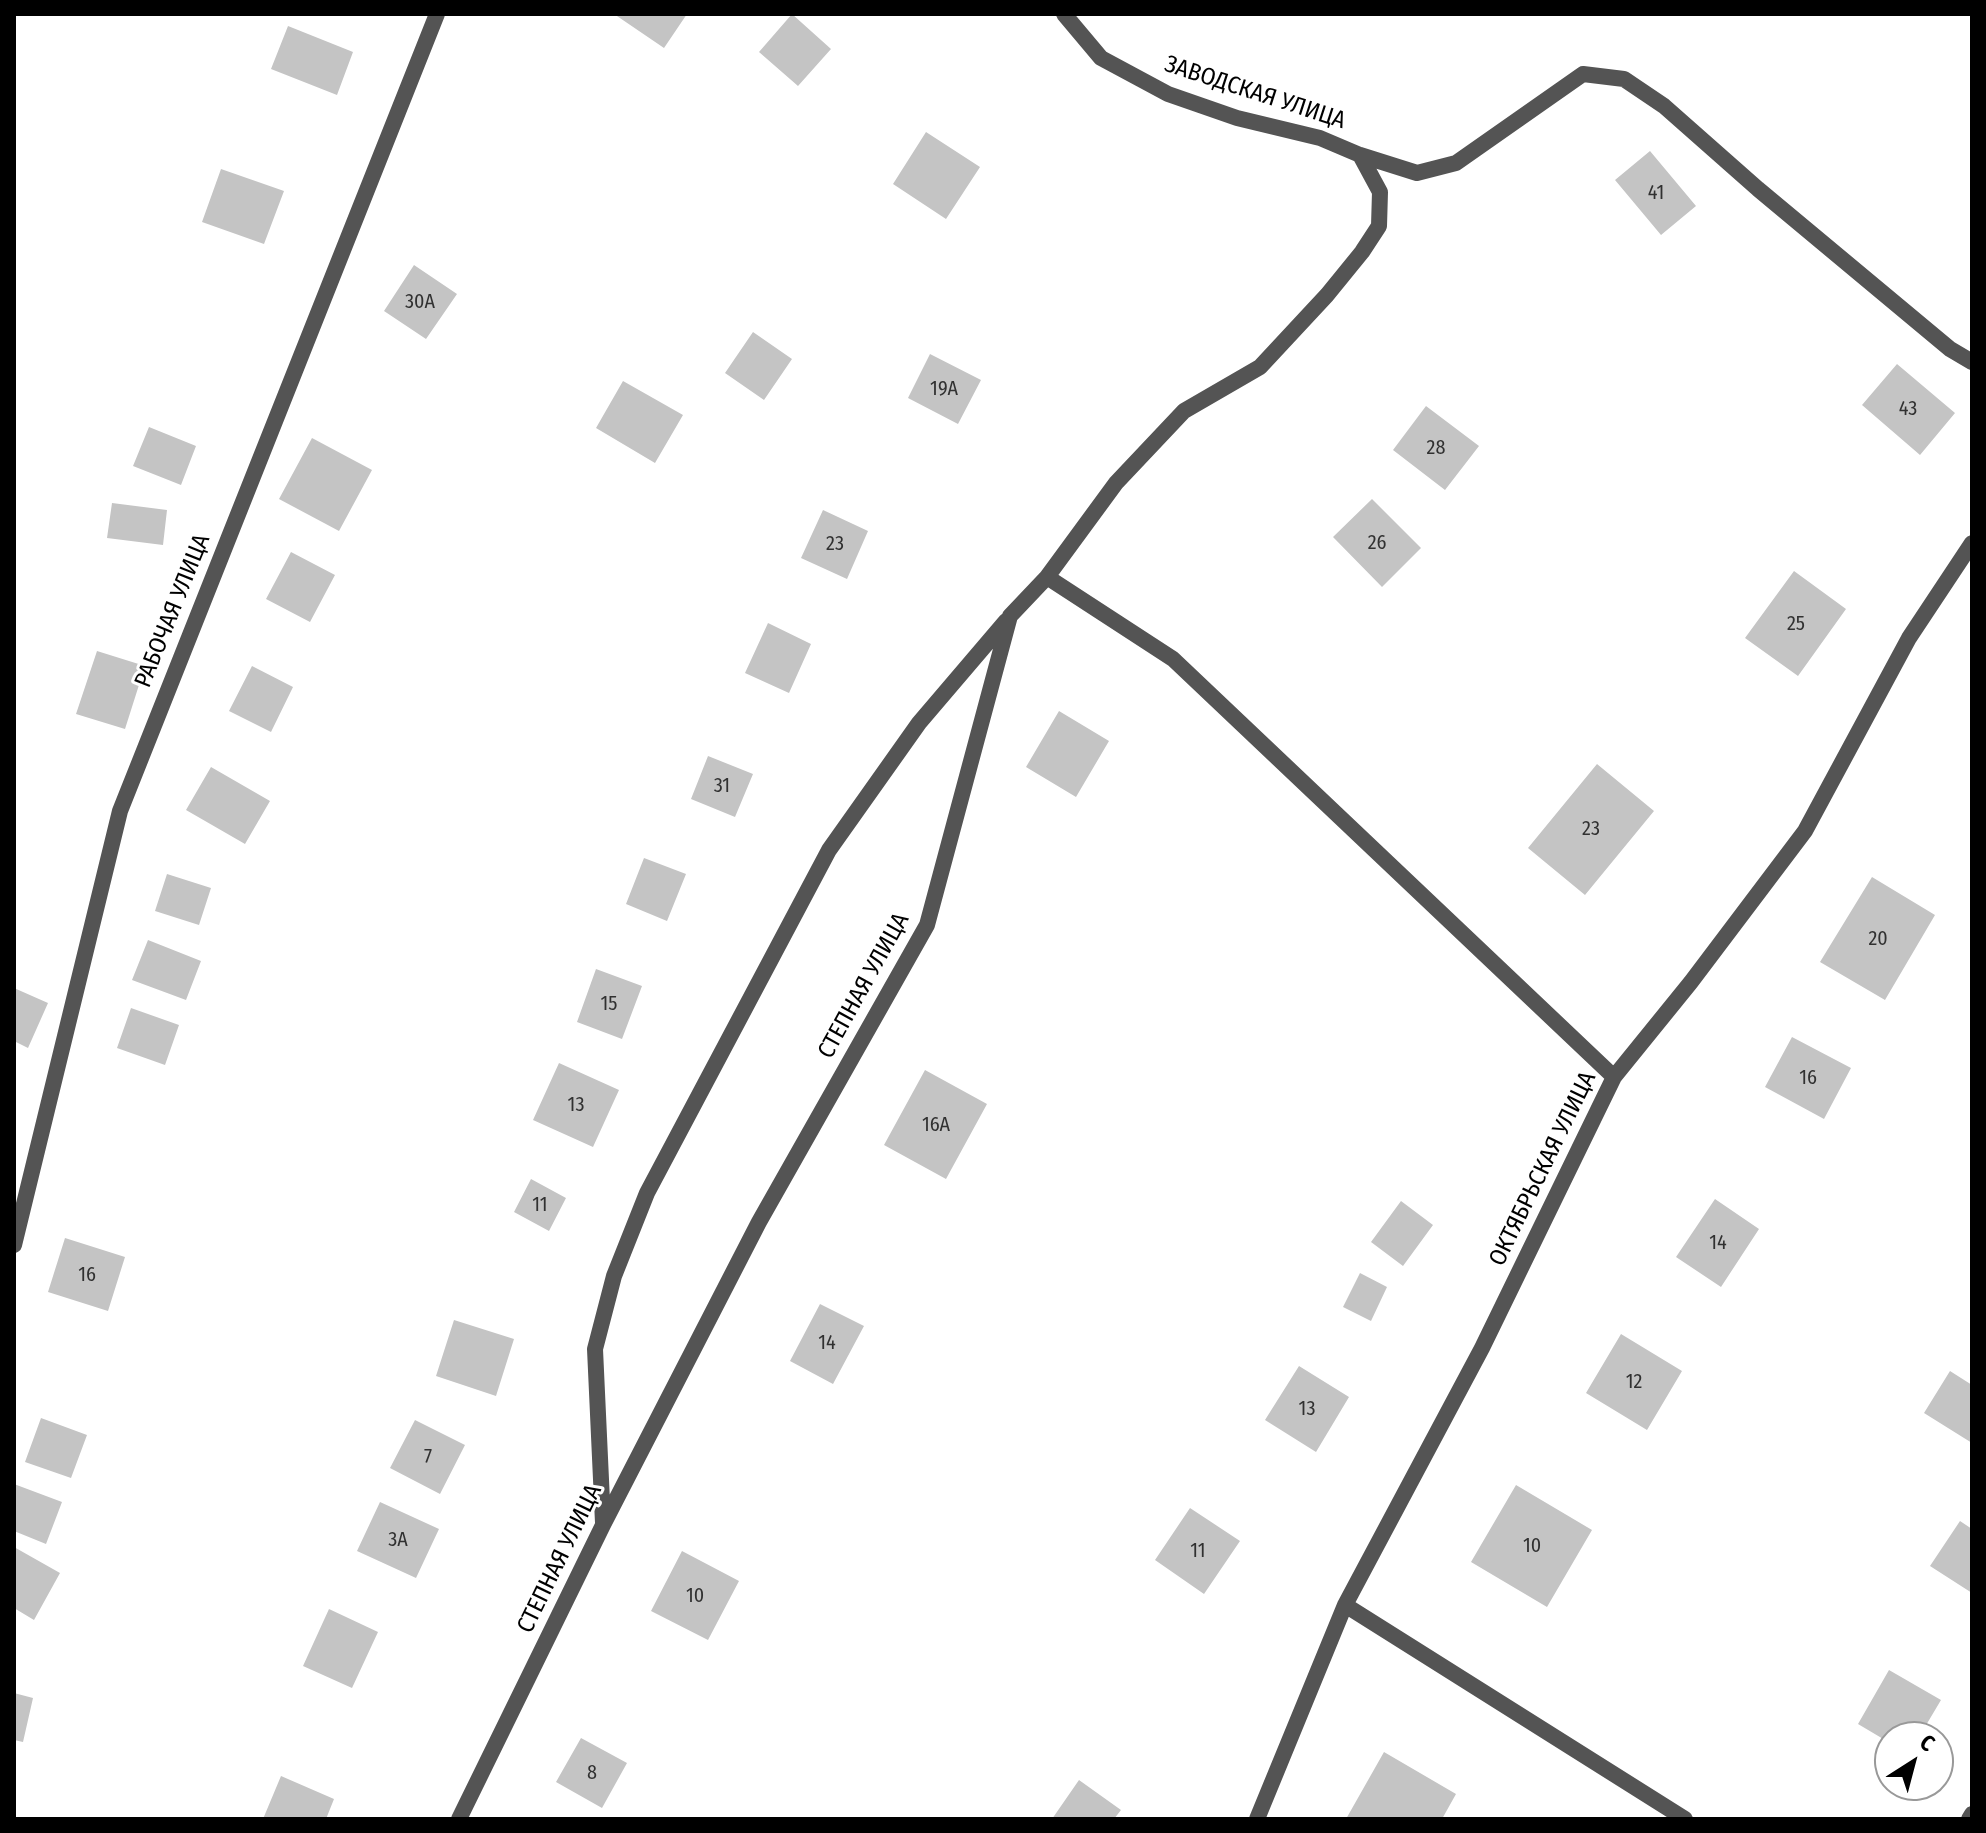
<!DOCTYPE html>
<meta charset="utf-8">
<style>
body{margin:0}
#map{position:relative;width:1986px;height:1833px;overflow:hidden;background:#fff;font-family:"Fira Sans Condensed",sans-serif}
canvas{display:block}
.frame{position:absolute;inset:0;border:16px solid #000;pointer-events:none}
.north{position:absolute;left:1874px;top:1721px;width:80px;height:80px;box-sizing:border-box;background:#fff;border:2px solid #999;border-radius:50%;rotate:36deg;font-size:22px;font-weight:700;line-height:32px;text-align:center;color:#000}
.north::after{content:'';display:block;margin:auto;width:28px;height:36px;background:#000;clip-path:polygon(50% 0,100% 100%,50% 72%,0 100%)}
</style>
<div id="map">
<canvas width="1986" height="1833"></canvas>
<div class="frame"></div>
<div class="north">С</div>
</div>
<script>
const c = document.querySelector('canvas').getContext('2d');
c.lineJoin = 'round';
function fillPath(path, color) { c.fillStyle = color; c.fill(path, 'evenodd'); }
function trace(path, color, width, dash) { c.strokeStyle = color; c.lineWidth = width; c.lineCap = dash ? 'butt' : 'round'; c.setLineDash(dash || []); c.stroke(path); }
function drawText(font, color, halo, rows, align = 'center') {
  c.font = font + ' "Fira Sans Condensed",sans-serif'; c.lineWidth = 6; c.setLineDash([]); c.textBaseline = 'middle'; c.strokeStyle = halo; c.fillStyle = color; for (const [text, x, y, turn = 0] of rows) {
    c.save(); c.translate(x, y); c.rotate((+turn || 0) * Math.PI / 180); c.textAlign = isNaN(turn) ? turn : align; if (halo) c.strokeText(text, 0, 0); c.fillText(text, 0, 0); c.restore();
  }
}
fillPath(new Path2D(`
 M614,14h73l-23,34z
 M792,14l39,35 -33,37 -39,-34z
 M288,26l65,26 -16,43 -66,-26z
 M926,132l54,35 -34,52 -53,-35z
 M1650,151l46,55 -35,29 -46,-55z
 M221,169l63,22 -20,53 -62,-22z
 M414,265l43,29 -31,45 -42,-28z
 M753,332l39,27 -28,41 -39,-27z
 M930,354l51,26 -23,44 -50,-26z
 M1897,364l58,49 -35,42 -58,-50z
 M623,381l60,34 -28,48 -59,-35z
 M1426,406l53,40 -34,44 -52,-40z
 M149,427l47,19 -15,39 -48,-19z
 M312,438l60,32 -33,61 -60,-32z
 M1372,499l49,49 -39,39 -49,-50z
 M112,503l55,7 -4,35 -56,-7z
 M823,510l45,21 -21,48 -46,-21z
 M291,552l44,23 -25,47 -44,-23z
 M1794,571l52,38 -48,67 -53,-38z
 M768,623l43,21 -22,49 -44,-20z
 M97,651l48,15 -20,63 -49,-15z
 M252,666l41,21 -22,45 -42,-21z
 M1059,711l50,30 -33,56 -50,-30z
 M708,756l45,18 -18,43 -44,-18z
 M1597,764l57,47 -69,84 -57,-47z
 M211,767l59,34 -25,43 -59,-34z
 M644,858l42,16 -19,47 -41,-17z
 M167,874l44,14 -12,37 -44,-14z
 M1872,877l63,38 -50,85 -65,-38z
 M148,940l53,21 -15,39 -54,-20z
 M596,969l46,17 -20,53 -45,-17z
 M14,988l34,15 -20,45 -14,-7z
 M131,1008l48,17 -14,40 -48,-17z
 M1792,1037l59,31 -27,51 -59,-32z
 M559,1063l60,27 -26,57 -60,-27z
 M925,1070l62,34 -41,75 -62,-34z
 M531,1179l35,19 -17,33 -35,-19z
 M1715,1199l44,30 -38,58 -45,-30z
 M1401,1201l32,24 -30,41 -32,-24z
 M65,1238l60,19 -17,54 -60,-19z
 M1360,1273l27,14 -16,34 -28,-14z
 M820,1304l44,22 -31,58 -43,-23z
 M454,1320l60,19 -18,57 -60,-20z
 M1621,1334l61,37 -35,59 -61,-37z
 M1299,1366l50,31 -33,55 -51,-32z
 M1950,1371l22,14v58l-48,-30z
 M41,1418l46,17 -16,43 -46,-16z
 M415,1420l50,25 -25,49 -50,-26z
 M14,1484l48,18 -16,42 -32,-13z
 M1516,1485l76,45 -45,77 -76,-45z
 M380,1502l59,27 -23,49 -59,-27z
 M1190,1508l50,33 -36,53 -49,-34z
 M1960,1521l12,8v64l-42,-27z
 M14,1547l46,26 -26,47 -20,-12z
 M682,1551l57,30 -31,59 -57,-29z
 M329,1609l49,23 -26,56 -49,-22z
 M1889,1670l52,30 -22,37h-29v6l-32,-19z
 M14,1693l19,5 -10,44 -9,-2z
 M581,1738l46,25 -25,45 -46,-26z
 M1384,1752l72,42 -14,25h-96z
 M281,1776l53,23 -8,20h-63z
 M1079,1780l42,30 -7,9h-62z`), '#c4c4c4');
trace(new Path2D(`
 M1064,14l37,44 67,36 69,24 83,20 40,17 57,18 39,-10 127,-89 41,5 40,27 94,83 192,160 22,13
 M1047,577l126,82 441,418
 M14,1245l106,-434 317,-797
 M603,1523l-8,-174 19,-73 33,-83 182,-343 90,-127 87,-102
 M1345,1605l340,214
 M459,1819l144,-294 156,-303 168,-297 83,-309 37,-39 69,-94 68,-72 76,-44 67,-72 35,-43 17,-26 1,-34 -20,-37
 M1257,1819l88,-214 137,-257 132,-271 77,-95 114,-151 104,-193 63,-95
 M1969,1819l3,-5`), '#545454', 16);
drawText('20px', '#313131', null, [
 ["41",1656,193],
 ["30А",420,302],
 ["19А",944,389],
 ["43",1908,409],
 ["28",1436,448],
 ["26",1377,543],
 ["23",835,544],
 ["25",1796,624],
 ["31",722,786],
 ["23",1591,829],
 ["20",1878,939],
 ["15",609,1004],
 ["16",1808,1078],
 ["13",576,1105],
 ["16А",936,1125],
 ["11",540,1205],
 ["14",1718,1243],
 ["16",87,1275],
 ["14",827,1343],
 ["12",1634,1382],
 ["13",1307,1409],
 ["7",428,1457],
 ["3А",398,1540],
 ["10",1532,1546],
 ["11",1198,1551],
 ["10",695,1596],
 ["8",592,1773]
]);
drawText('24px', '#000', '#fff', [
 ["ЗАВОДСКАЯ УЛИЦА",1255,93,18],
 ["РАБОЧАЯ УЛИЦА",173,611,-68],
 ["СТЕПНАЯ УЛИЦА",864,986,-61],
 ["ОКТЯБРЬСКАЯ УЛИЦА",1543,1169,-64],
 ["СТЕПНАЯ УЛИЦА",560,1559,-64]
]);
</script>
